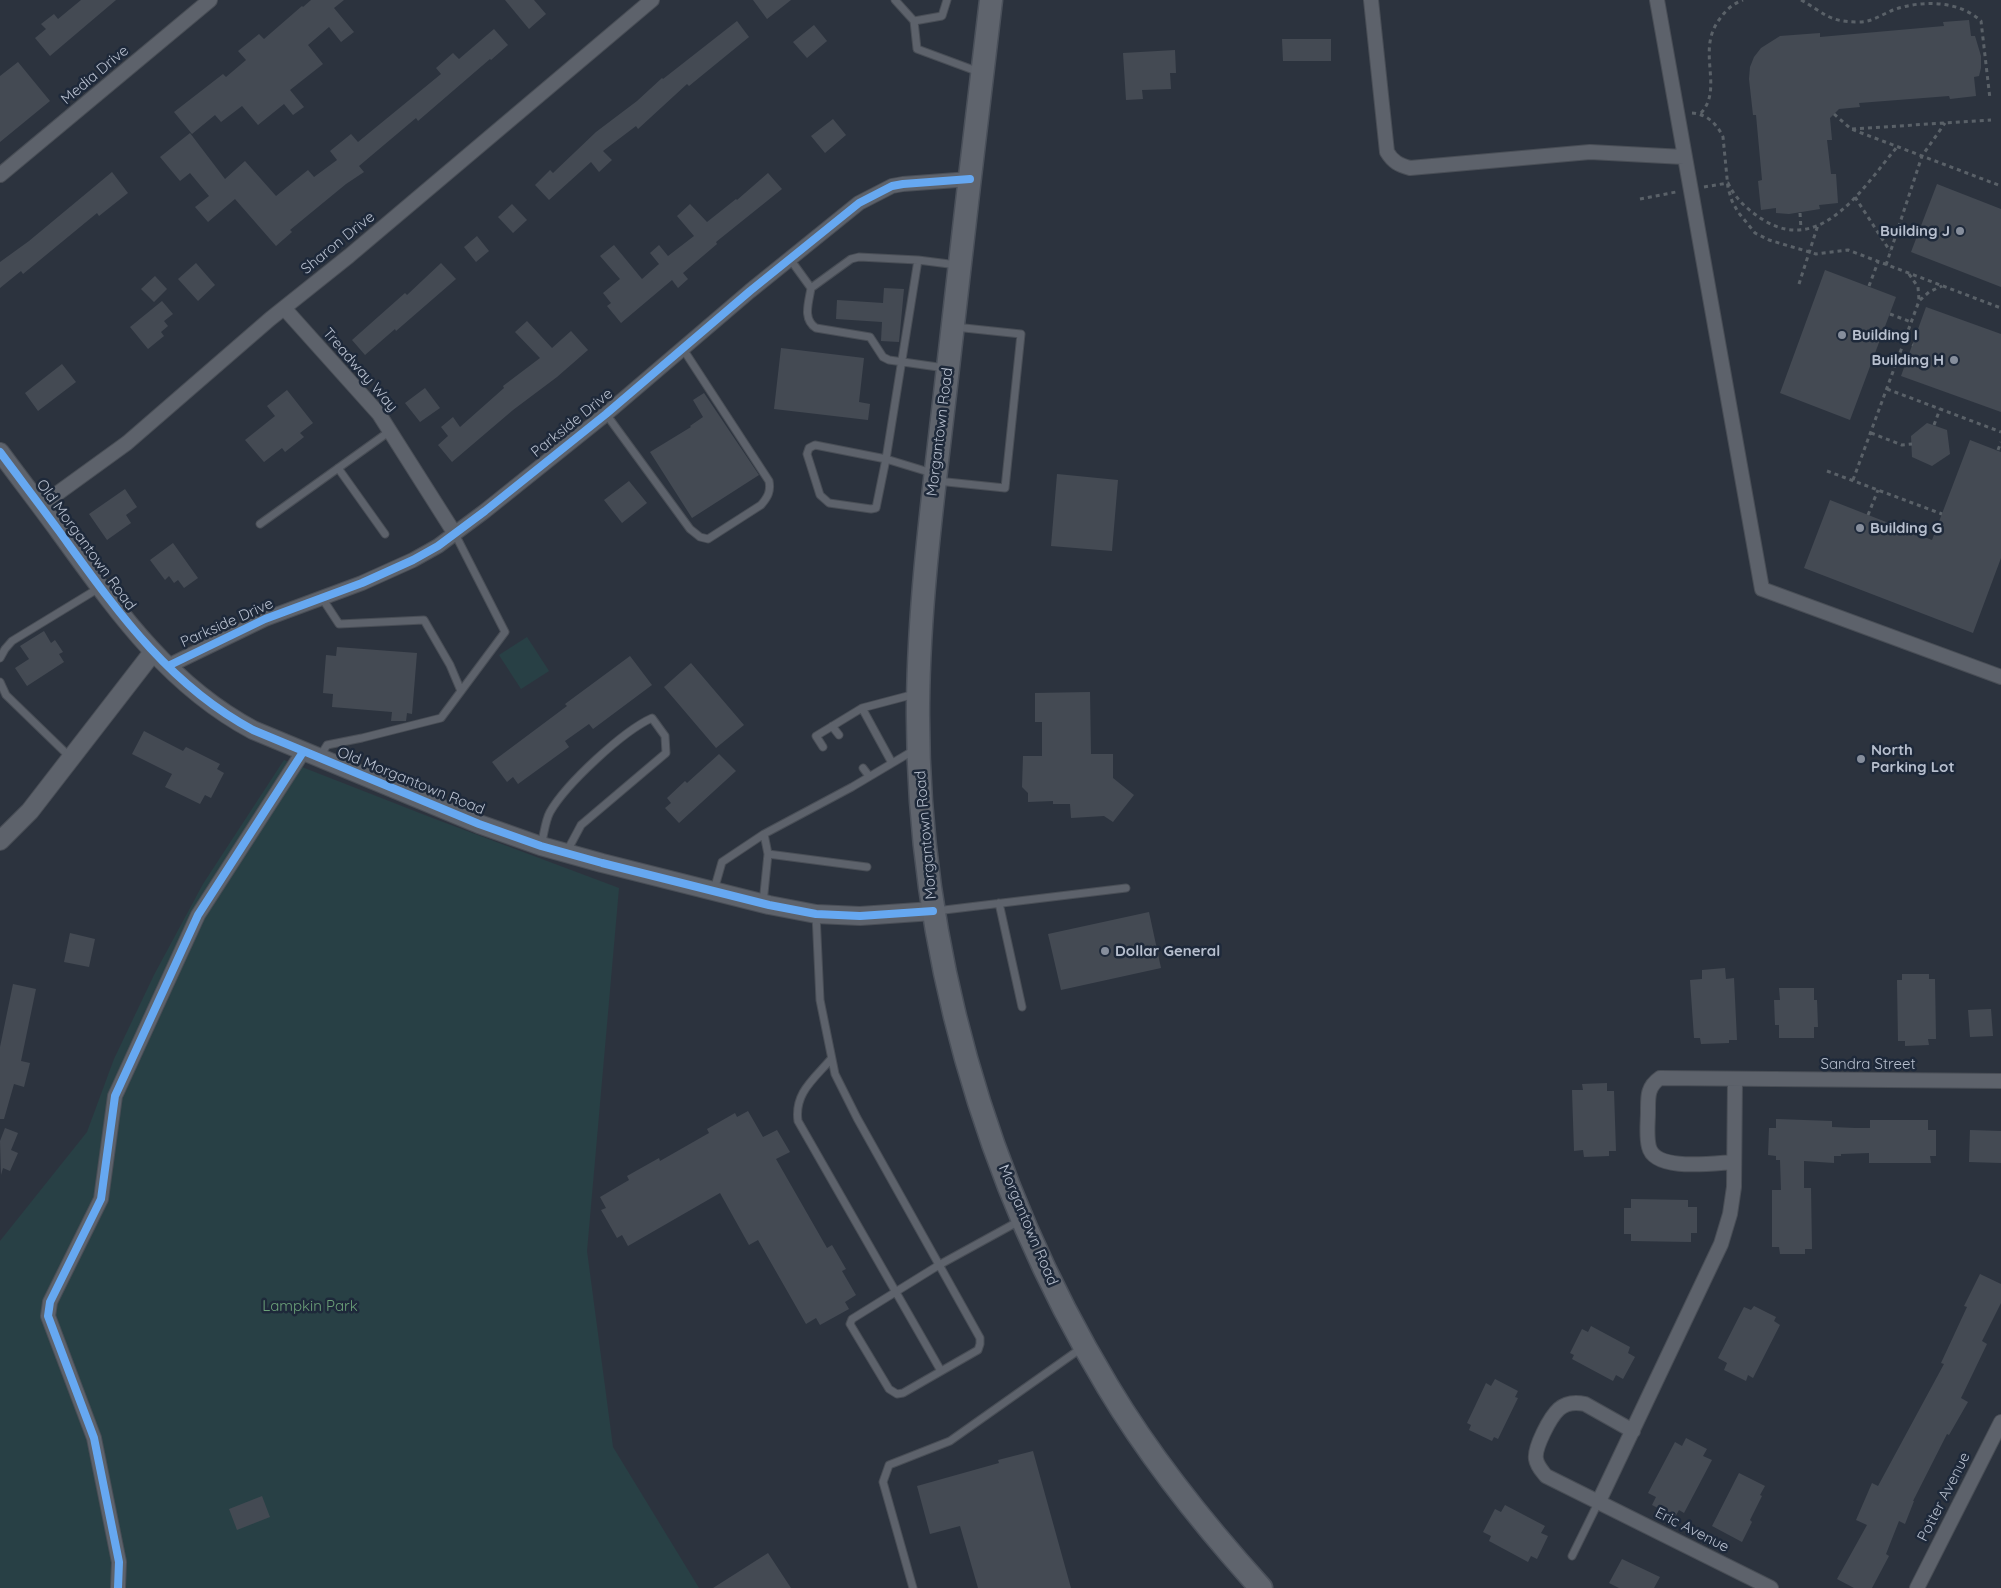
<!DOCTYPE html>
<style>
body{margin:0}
canvas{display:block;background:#2c333e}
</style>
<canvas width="2001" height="1588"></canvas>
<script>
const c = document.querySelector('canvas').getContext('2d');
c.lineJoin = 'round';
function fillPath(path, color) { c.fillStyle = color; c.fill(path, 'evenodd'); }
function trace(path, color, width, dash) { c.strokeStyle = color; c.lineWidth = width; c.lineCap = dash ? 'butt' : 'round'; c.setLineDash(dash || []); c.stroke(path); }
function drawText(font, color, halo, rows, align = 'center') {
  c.font = font + ' Quicksand,sans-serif'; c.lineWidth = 5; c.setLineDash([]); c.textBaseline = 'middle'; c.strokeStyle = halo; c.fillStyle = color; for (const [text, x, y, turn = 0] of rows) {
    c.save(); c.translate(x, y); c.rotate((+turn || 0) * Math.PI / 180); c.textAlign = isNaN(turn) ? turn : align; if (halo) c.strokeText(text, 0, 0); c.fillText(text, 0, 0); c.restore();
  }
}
fillPath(new Path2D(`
 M527,637l22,34 -28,18 -22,-34z
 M284,760l151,59 184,69 -32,363 26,196 86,141h-699v-347l87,-109 27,-73 40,-84 49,-91z`), '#284045');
fillPath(new Path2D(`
 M81,0h35l-66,56 -15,-18 11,-9 -5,-5 13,-10 4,5z
 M311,0h33l-10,8 20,24 -13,10 -12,-15 -21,18 15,19 -33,26 14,17 -11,8 -9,-11 -26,21 -16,-19 -21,16 -6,-7 -23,19 -18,-22 49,-38 3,3 20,-17 -8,-9 21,-17 5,5 38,-33 1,1z
 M505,0h29l12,14 -17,15z
 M753,0h38l-24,19z
 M1969,20l2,16h4l6,20v12l-2,8 -5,1 2,19 -26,3 -1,-3 -90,7 1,4 -21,2 -9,9 2,22h-5l4,34h5l2,29 -19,2 1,4 -31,5 -13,-1v-5l-15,2 -3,-29 4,-1 -6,-65h-3l-4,-36 1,-12 4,-10 7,-9 19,-12 40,-3v4l124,-11 -1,-4z
 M737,21l12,16 -60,49 -2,-2 -49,45 -2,-3 -33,25 9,9 -13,12 -8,-10 -42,38 -14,-15 15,-15 3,3 43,-41 41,-31 25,-23 1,1z
 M814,25l13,16 -20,17 -14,-16z
 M494,29l14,16 -17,15 -1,-1 -72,62 -2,-3 -57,48 5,6 -18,12 -56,46 2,2 -16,14 -41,-47 -27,23 -13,-15 14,-11 -19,-23 -10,8 -20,-24 30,-24 35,46 20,-18 31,35 32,-26 6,7 23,-17 -7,-9 21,-17 7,8 83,-68 -5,-6 17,-15 6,6z
 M1282,39h49v22h-48z
 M1175,50l1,23h-6l1,16 -29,1 1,9 -17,1 -3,-47z
 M18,62l32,39 -50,41v-66z
 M833,119l13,16 -21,18 -14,-17z
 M112,172l16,21 -29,23 -2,-3 -74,61 -2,-3 -21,17v-26l29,-21z
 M768,173l14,16 -66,53 1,2 -34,29 5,6 -10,9 -6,-8 -51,43 -14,-17 4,-3 -8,-10 17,-14 -20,-23 14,-11 28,34 17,-15 -9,-11 9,-8 9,11 26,-20 -17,-20 13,-12 17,18 29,-23 1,1z
 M1937,184l64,25v78l-90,-35z
 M512,204l15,16 -14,13 -15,-16z
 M477,236l12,15 -13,11 -12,-15z
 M196,263l19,22 -17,16 -20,-22z
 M441,263l15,16 -60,52 -1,-2 -30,26 -13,-15 53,-47 2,2z
 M1825,270l71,27 -46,123 -70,-27z
 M155,276l12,13 -13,13 -13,-13z
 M884,288l20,1 -5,53 -18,-1 1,-19 -46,-3 1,-19 46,3z
 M162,301l11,13 -9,7 4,5 -7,6 3,4 -16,13 -18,-22z
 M1926,307l75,27v78l-100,-36z
 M527,321l25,27 19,-17 17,19 -31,27 -44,33 -61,52 -14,-17 10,-9 -7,-9 12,-10 7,10 44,-39 -1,-2 37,-28 -25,-26z
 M781,348l83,10 -5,44 11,2 -2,16 -94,-11z
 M62,364l14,18 -38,29 -13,-18z
 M425,388l15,20 -20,14 -15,-19z
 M287,390l26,33 -13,10 4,4 -19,15 -3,-4 -18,14 -19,-22 30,-24 -8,-10z
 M704,393l55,82 -67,43 -42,-66 41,-25 -1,-1 13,-9 -10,-17z
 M1927,423l20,7 3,24 -18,12 -20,-9 -1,-21z
 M1970,440l31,12v106l-28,75 -169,-65 26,-68 102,40z
 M1057,474l61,6 -6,71 -61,-5z
 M629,481l18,22 -25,20 -18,-23z
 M125,489l12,18 -11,8 5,8 -24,17 -18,-26z
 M173,543l25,35 -14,10 -6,-8 -4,3 -5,-7 -4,4 -15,-20z
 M44,631l7,12 4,-3 8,12 -4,2 5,8 -37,24 -12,-18 14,-9 -9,-13z
 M337,647l80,6 -5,61 -5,-1 -1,8h-15l1,-9 -60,-5 1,-13 -10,-1 3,-38 10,1z
 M630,656l22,29 -59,44 -4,-5 -24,17 4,6 -51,37 -5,-7 -6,5 -15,-20 75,-56 -2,-2z
 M691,663l53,62 -28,23 -52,-61z
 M1090,692l1,62h22v24l21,17 -21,27 -9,-6 -33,2 -1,-14h-17v-3l-25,1v-9l-6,-6 1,-31h19v-34h-7v-29z
 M144,731l39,20 3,-4 34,17 -3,5 7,4 -13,25 -6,-3 -5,9 -35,-17 7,-13 -40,-20z
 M719,754l17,17 -57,52 -14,-15 6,-5 -4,-5 18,-17 2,2z
 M1149,912l12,56 -100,22 -13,-56z
 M70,933l25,6 -6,28 -25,-5z
 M1725,968l1,11 8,-1 3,62h-8v3l-28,1 -1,-6h-6l-4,-58 12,-1v-9z
 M1902,974h27v5h6l1,60h-8l1,6 -24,1v-5h-7l-1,-61h5z
 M13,984l23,5 -15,72 9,2 -6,24 -10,-3 -10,35h-4v-72z
 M1779,988h35v12h3l1,27h-4v11h-35v-13h-4l-1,-25h6z
 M1991,1009l2,27 -23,1 -2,-27z
 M1607,1083v8h7l2,60h-7v5l-25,1 -1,-7 -9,1 -2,-61h11l-1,-6z
 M748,1111l15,26 14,-7 13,22 -14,7 51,89 5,-3 14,24 -4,2 14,24 -11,7 4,7 -29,16 -4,-7 -10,6 -48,-84 -9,5 -29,-52 -92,53 -6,-11 -5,3 -16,-28 5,-2 -6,-11 29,-17 -2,-4 32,-18 1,3 49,-28 -2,-4 28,-16 2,4z
 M1776,1119l56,2v6l23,1h15v-8h58v10h8v26h-6l1,7h-62v-10l-28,1v2h-7v7l-30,-2v27h7l1,61h-7v5h-25l-1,-7h-7v-57h9l-1,-30h-4v-4l-8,-1 1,-27h7z
 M5,1128l13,5 -7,17 7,3 -8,18 -7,-3 -2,7 -1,-34z
 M1970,1130l31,1v32l-32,-1z
 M1631,1199l57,1v7h9v26h-6v9l-60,-1v-7h-7v-26h7z
 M1980,1274l21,10v19l-19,38 5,3 -26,54 7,4 -19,33 -2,-1 -34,67h1l-9,23 -6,-3 -13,33 3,2 -17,32h-18l-17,-9 30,-54 -11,-5 16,-37 6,3 66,-122 -3,-1 26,-56 -3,-1z
 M1754,1306l22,11 -2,4 6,4 -27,53 -5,-3 -2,6 -22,-11 3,-7 -9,-5 26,-51 7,3z
 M1591,1326l39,21 -2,6 7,4 -12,22 -7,-4 -3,6 -41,-22 2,-4 -4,-2 12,-24 6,3z
 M1495,1379l23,12 -3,6 3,1 -20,41 -4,-2 -2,4 -23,-11 2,-5 -4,-2 19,-40 5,3z
 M1686,1438l21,11 -4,7 9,4 -28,53 -5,-3 -4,7 -23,-12 4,-8 -8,-4 27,-51 7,4z
 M1033,1451l38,137h-93l-18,-62 -30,8 -13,-48 82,-23 -1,-3z
 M1739,1473l26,13 -5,9 2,1 -12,24 2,2 -10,20 -30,-16z
 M262,1496l8,21 -33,13 -8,-21z
 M1505,1505l40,21 -4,7 7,3 -11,23 -6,-3 -3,6 -39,-21 2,-5 -8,-4 12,-23 6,3z
 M768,1553l23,35h-78z
 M1622,1559l38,18 -6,11h-35l-10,-5z`), '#444a53');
const service = new Path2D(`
 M895,0l19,21 3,28 62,23
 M914,21l28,-5 5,-16
 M790,259l21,29
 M918,260l-59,-3 -8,2 -40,29c-2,14 -9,31 5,40l54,9 13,20 6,3 56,8
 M606,414l84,115 10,8 8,2 53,-34c7,-8 10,-14 8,-24l-86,-132
 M815,445l71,14 -10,49 -5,1 -42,-6 -9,-8 -13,-41 2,-6z
 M338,468l47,66
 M932,473l-46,-14 32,-199 39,5
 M937,481l68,7 16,-154 -66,-7
 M260,524l130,-93
 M322,598l17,26 85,-4 26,45 11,26
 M0,658l5,-9 7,-8 87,-53
 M0,682l6,13 65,63
 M862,708l30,55
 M832,726l7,9
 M823,747l-7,-11 46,-28 53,-14
 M319,758l8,-13 35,-7 79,-20 64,-86 -50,-98
 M863,768l6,8
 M764,834l4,20 99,13
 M541,845c3,-10 4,-24 9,-33 16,-28 73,-81 102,-94l13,18 1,17 -85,72 -15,28
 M714,890l8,-28 42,-28 88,-47 64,-38
 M763,903l5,-49
 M999,903l23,104
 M936,911l190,-23
 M816,914l4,86 15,74 22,44 123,220v6l-2,6 -75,43 -6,1 -8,-5 -39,-65 2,-5 87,-54 82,-45
 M831,1059c-17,20 -37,34 -33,62l143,250
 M1572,1556l27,-55
 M913,1588l-30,-106 6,-17 61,-24 133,-94`);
const minor = new Path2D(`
 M1371,0l16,152c6,10 12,13 23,16l180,-16 94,5
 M1657,0l105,589 239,88
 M0,175l210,-175
 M284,308l95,106 76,120
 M40,506l87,-63 143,-124 79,-63 303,-256
 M168,666l97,-47 97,-36 51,-23 25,-14 47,-35 121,-97 144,-123 109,-88 33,-17 11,-2 67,-5
 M1734,1162c-20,1 -79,10 -85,-15 -3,-11 -1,-25 -1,-35 0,-15 -1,-25 12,-34l341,3
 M1633,1431l-48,-27c-9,-2 -18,-2 -26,5 -9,8 -25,39 -23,50 1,7 6,12 10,17l225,112
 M1599,1501l122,-257 9,-30 4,-27 1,-108
 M118,1588l1,-26 -25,-124 -46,-122 2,-14 51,-103 14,-103 83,-181 105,-163
 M1917,1588l84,-166`);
const tertiary = new Path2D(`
 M0,452c20,27 40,53 59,79 56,77 108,153 194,199l226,94 62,22 61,17 167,42 47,9 44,2 73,-5
 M0,841l30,-30 123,-159`);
const primary = new Path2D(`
 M991,0c-16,131 -31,263 -46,394 -12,103 -26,207 -27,311 -2,238 67,478 190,682 43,72 97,139 153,201`);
trace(service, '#494e56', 9);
trace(minor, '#494e56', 16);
trace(tertiary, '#494e56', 20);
trace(primary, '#4a505a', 25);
trace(new Path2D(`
 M1801,0c22,12 27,22 56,22 13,1 24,-7 36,-12 28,-10 65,-10 88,11l9,78
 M1692,113c15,1 25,11 31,24l5,51 4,13 6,11 17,21 14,7 47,14 32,-4 153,58
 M1701,113c23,-25 -5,-62 18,-93 6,-9 13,-16 24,-20
 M1834,114l17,15 150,57
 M1852,129l139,-9
 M1704,187l24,-4c8,17 21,28 37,38 58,34 100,-36 132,-74
 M1855,197l35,54
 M1640,199l36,-7
 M1800,213l1,16
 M1886,265l36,-109 23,-33
 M1909,274l9,13 1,13
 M1799,284l19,-59
 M1869,286l9,-24
 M1890,314l21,8
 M1905,341l8,4
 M1874,355l22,9
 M1887,389l114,43
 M1934,425l6,-16
 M1871,433l31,12 10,-1
 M1998,450l3,-8
 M1827,471l115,43
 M1853,480l66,-179 10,-9 13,-6
 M1868,515l10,-25`), '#5a6168', 3, [4, 4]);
trace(service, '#5d626b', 7);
trace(minor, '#5d626b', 14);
trace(tertiary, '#5d626b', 18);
trace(primary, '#5f646d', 22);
trace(new Path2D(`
 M0,452c20,27 40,53 59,79 56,77 108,153 194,199l226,94 62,22 61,17 167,42 47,9 44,2 73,-5
 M168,666l97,-47 97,-36 51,-23 25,-14 47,-35 121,-97 144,-123 109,-88 33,-17 11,-2 67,-5
 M118,1588l1,-26 -25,-124 -46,-122 2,-14 51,-103 14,-103 83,-181 105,-163`), '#66a8f1', 8);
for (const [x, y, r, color] of [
 [1960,231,5,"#868e9c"],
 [1842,335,5,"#868e9c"],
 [1954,360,5,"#868e9c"],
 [1860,528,5,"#868e9c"],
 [1861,759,5,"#868e9c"],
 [1105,951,5,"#868e9c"]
]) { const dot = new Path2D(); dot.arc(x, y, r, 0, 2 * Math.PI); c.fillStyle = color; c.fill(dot); trace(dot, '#1e293a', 2); }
drawText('15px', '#b7bfce', '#1e293a', [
 ["Media Drive",95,75,-40],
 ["Sharon Drive",338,243,-39],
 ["Treadway Way",360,370,49],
 ["Parkside Drive",572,423,-39],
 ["Morgantown Road",940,432,-83],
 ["Old Morgantown Road",86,545,54],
 ["Parkside Drive",227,623,-24],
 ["Old Morgantown Road",411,781,22],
 ["Morgantown Road",926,835,-95],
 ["Sandra Street",1868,1064],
 ["Morgantown Road",1028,1225,67],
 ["Potter Avenue",1944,1497,-63],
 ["Eric Avenue",1692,1530,27]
]);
drawText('bold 15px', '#b7bfce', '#1e293a', [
 ["Building J",1950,231,"right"],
 ["Building I",1852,335],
 ["Building H",1944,360,"right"],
 ["Building G",1870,528],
 ["North",1871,750],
 ["Parking Lot",1871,767],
 ["Dollar General",1115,951]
], 'left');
drawText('15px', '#6ca179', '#1e293a', [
 ["Lampkin Park",310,1306]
]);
</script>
